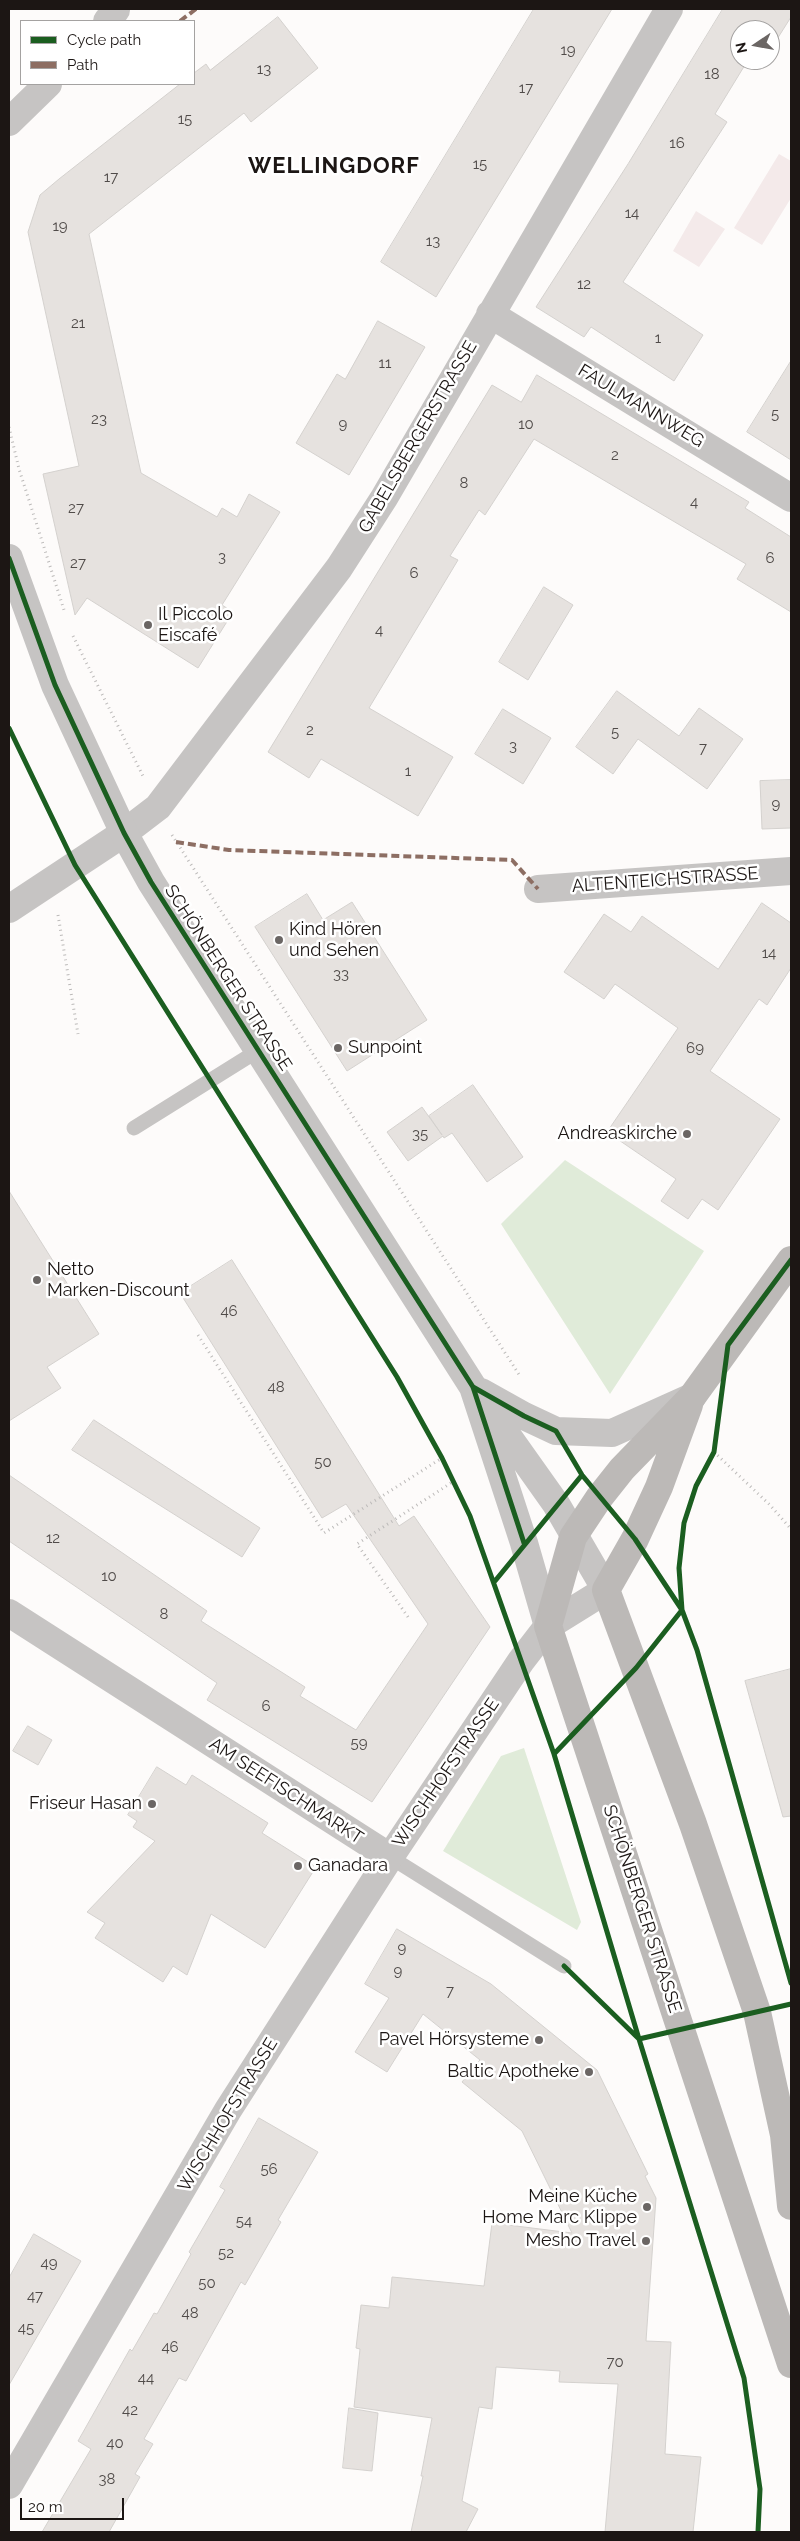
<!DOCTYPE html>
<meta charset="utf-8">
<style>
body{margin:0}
#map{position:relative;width:800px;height:2541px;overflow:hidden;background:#fdfbfa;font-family:Raleway,sans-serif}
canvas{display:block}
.frame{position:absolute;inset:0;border:10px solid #1c1614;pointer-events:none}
.legend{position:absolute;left:20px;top:20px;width:175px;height:65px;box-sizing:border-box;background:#fff;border:1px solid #a4a2a1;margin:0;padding:6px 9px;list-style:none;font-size:15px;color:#1c1614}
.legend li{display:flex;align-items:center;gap:10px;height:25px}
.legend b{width:25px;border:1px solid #a4a2a1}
.north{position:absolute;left:730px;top:20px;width:50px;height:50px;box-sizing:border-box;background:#fff;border:1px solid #a4a2a1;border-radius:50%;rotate:258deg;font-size:14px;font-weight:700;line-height:20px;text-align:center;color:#1c1614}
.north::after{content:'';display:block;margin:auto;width:18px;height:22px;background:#6b6664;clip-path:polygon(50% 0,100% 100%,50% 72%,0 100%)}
.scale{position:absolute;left:20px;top:2498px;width:104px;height:22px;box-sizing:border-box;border:2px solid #1c1614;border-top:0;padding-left:6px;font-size:15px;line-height:18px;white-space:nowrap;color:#1c1614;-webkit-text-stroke:4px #fff;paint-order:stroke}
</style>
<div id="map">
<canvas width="800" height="2541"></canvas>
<div class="frame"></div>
<ul class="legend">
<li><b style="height:6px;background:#1b5e20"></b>Cycle path</li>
<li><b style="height:6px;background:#8d6e63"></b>Path</li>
</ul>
<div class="north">N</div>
<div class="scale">20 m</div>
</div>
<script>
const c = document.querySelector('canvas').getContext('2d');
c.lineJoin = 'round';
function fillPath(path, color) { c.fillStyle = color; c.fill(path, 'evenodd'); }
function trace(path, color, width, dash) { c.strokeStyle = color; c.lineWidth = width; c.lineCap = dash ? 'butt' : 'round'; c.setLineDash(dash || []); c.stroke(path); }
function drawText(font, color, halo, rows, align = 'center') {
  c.font = font + ' Raleway,sans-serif'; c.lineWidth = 5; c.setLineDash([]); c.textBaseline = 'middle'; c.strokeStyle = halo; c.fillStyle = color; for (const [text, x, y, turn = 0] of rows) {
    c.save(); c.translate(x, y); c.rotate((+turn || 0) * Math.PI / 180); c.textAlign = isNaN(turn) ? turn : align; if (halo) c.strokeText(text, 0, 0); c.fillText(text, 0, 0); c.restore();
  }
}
fillPath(new Path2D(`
 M779,154l12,7v37l-29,47 -28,-17z
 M696,211l29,18 -26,38 -26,-16z`), '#f4eaea');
fillPath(new Path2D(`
 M565,1160l139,91 -94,143 -109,-170z
 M524,1748l57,174 -4,8 -134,-79 58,-95z`), '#e0ebd9');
const building = new Path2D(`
 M534,9h78l-176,288 -55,-35z
 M723,9h68v8l-17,27 -4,-3v-11h-30v30h8l-33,54 12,8 -104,160 80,53 -29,46 -83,-54 -7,10 -48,-30 92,-143z
 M278,17l40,51 -67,54 -7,-9 -155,121 52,239 76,44 5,-9 15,9 12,-23 31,18 -58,93 11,7 -35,56 -111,-70 -12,17 -32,-141 36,-8 -51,-234 12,-37 19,-16 121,-95h14v-11l12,-9 4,6z
 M378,321l47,26 -76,128 -53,-32 41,-69 8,5z
 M791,361v99l-44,-28z
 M537,375l212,127 -4,6 46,29v75l-54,-33 9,-15 -212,-125 -49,76 -6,-5 -29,46 8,4 -89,148 84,49 -35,59 -97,-57 -12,19 -41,-26 224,-367 29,17z
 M544,587l29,18 -45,75 -29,-18z
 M617,691l62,45 20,-28 44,31 -36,50 -69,-50 -25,35 -37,-27z
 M503,709l48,29 -28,46 -48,-30z
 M791,780v48l-29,1 -2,-48z
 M307,894l16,26 29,-18 75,118 -80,51 -92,-144z
 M762,903l29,20v45l-24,37 -8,-6 -49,72 70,48 -62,91 -16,-11 -14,20 -27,-18 15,-22 -69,-47 71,-104 -63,-44 -11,15 -40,-27 40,-58 27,18 11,-16 76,53z
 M473,1085l50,72 -36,25 -35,-49 -8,5 -1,-2 -35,25 -21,-29 35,-25 20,28 -13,-19z
 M9,1191l90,143 -52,33 14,21 -52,33z
 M232,1260l167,266 15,-10 76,111 -118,175 -165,-102 10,-17 -208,-142v-66l198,136 -6,10 104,66 -5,9 56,34 72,-106 -82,-120 -24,14 -142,-225z
 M94,1420l166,108 -18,29 -170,-107z
 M791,1669v147l-8,1 -38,-136z
 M28,1726l24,14 -14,25 -25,-14z
 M157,1767l29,18 6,-10 76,48 -6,10 54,34 -51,81 -54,-34 -24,61 -14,-9 -10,16 -68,-44 10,-15 -18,-11 68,-71 -22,-14 4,-6 -9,-6z
 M397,1929l94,55 106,86 51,104 -3,2 11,22 -10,143 25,1 -6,112 36,3 -8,75h-88l13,-148 -59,-2 1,-11 -64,-4 -4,42 -13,-2 -17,94 16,8 -12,23h-55l12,-56h-2l11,-58 -78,-11 6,-58 -4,-1 5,-43 28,3 3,-31 92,9 8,-63 80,10 -50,-102 -60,-49 18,-22 -57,-46 -36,58 -32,-20 34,-54 -24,-14z
 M259,2118l59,34 -40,68 3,2 -36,63 -4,-3 -55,99 -7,-3 -35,61 9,5 -18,30 5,3 -31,55h-67l49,-83 -13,-8 52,-92 2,2 22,-38 3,1 34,-60 -2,-2 36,-62 -5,-3z
 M34,2234l47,27 -72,124v-107z
 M349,2408l29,5 -6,58 -29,-3z`);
fillPath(building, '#e6e2df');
trace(building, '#d4d1ce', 1);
trace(new Path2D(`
 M9,427l10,42 46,144
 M73,636l70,140
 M172,835l348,541
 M58,915l20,119
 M198,1335l126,198 118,-75
 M714,1452l56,53 21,24
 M408,1617l-51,-73 97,-63`), '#bcbab9', 3, [1, 4]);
trace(new Path2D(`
 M134,1128l125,-78
 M390,1857l174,109`), '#c6c4c3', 15);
trace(new Path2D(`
 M107,21l9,-11
 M9,122l39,-38
 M490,314l301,184
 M538,889l253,-18
 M9,909l115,-76 34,-26 181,-239 45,-70 285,-489
 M9,1613l381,244
 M9,2485l219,-375 162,-253 131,-196 27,-35`), '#c6c4c3', 28);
trace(new Path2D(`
 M9,558l46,127 69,148 27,49 322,505 83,117 50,86 -58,36 -24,-83 -51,-156
 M481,1392l43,24 32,15 56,2 80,-36`), '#c6c4c3', 28);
trace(new Path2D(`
 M791,1260l-99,137 -70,72 -23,29 -26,39 -25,89 243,738
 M689,1405l-30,82 -24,52 -29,51 87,234 64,188 27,123 7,71`), '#bcb9b7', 28);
trace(new Path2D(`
 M180,21l16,-12
 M176,842l53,8 283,10 26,29`), '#8d6e63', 4, [8, 4]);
trace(new Path2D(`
 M9,558l46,127 69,148 27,49 322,505 51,156
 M9,728l66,137 322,512 45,81 28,58 84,238 85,285 105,339 16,111 -2,43
 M473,1387l51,29 32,15 26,44 53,64 47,71 15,40 94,333
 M495,1581l87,-106
 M554,1754l82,-86 46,-58 -3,-42 5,-45 12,-37 18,-34 14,-107 63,-85
 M564,1966l75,73 152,-35`), '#1b5e20', 5);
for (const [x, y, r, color] of [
 [148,625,5,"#6b6664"],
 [279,940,5,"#6b6664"],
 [338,1048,5,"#6b6664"],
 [687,1134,5,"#6b6664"],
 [37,1280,5,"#6b6664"],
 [152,1804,5,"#6b6664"],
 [298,1866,5,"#6b6664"],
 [539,2040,5,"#6b6664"],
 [589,2072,5,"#6b6664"],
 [647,2207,5,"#6b6664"],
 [646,2241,5,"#6b6664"]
]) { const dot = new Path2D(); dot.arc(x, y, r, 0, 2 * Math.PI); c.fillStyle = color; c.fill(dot); trace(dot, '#fff', 2); }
drawText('15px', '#504b49', null, [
 ["19",568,50],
 ["13",264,69],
 ["18",712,74],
 ["17",526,88],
 ["15",185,119],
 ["16",677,143],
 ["15",480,164],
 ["17",111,177],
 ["14",632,213],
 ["19",60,226],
 ["13",433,241],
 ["12",584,284],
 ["21",78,323],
 ["1",658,338],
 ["11",385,363],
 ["5",775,414],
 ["23",99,419],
 ["9",343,424],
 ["10",526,424],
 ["2",615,455],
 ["8",464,483],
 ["4",694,502],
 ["27",76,508],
 ["3",222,557],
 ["6",770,558],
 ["27",78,563],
 ["6",414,573],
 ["4",379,630],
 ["2",310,730],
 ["5",615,732],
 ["3",513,746],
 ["7",703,748],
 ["1",408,771],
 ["9",776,804],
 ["14",769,953],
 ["33",341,974],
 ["69",695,1048],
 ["35",420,1134],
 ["46",229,1311],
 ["48",276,1387],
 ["50",323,1462],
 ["12",53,1538],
 ["10",109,1576],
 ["8",164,1614],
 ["6",266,1706],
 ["59",359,1743],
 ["9",402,1948],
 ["9",398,1971],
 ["7",450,1991],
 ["56",269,2169],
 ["54",244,2221],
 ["52",226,2253],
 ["49",49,2263],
 ["50",207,2283],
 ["47",35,2296],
 ["48",190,2313],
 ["45",26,2328],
 ["46",170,2347],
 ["70",615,2362],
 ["44",146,2378],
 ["42",130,2410],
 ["40",115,2443],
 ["38",107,2479]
]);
drawText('18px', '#1c1614', '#fff', [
 ["FAULMANNWEG",641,406,31],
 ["GABELSBERGERSTRASSE",418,437,-60],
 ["ALTENTEICHSTRASSE",665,880,-4],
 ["SCHÖNBERGER STRASSE",228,978,57],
 ["WISCHHOFSTRASSE",446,1773,-56],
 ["AM SEEFISCHMARKT",286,1791,33],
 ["SCHÖNBERGER STRASSE",642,1909,72],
 ["WISCHHOFSTRASSE",228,2115,-59]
]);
drawText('18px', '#1c1614', '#fff', [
 ["Il Piccolo",158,615,"left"],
 ["Eiscafé",158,636,"left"],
 ["Kind Hören",289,930,"left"],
 ["und Sehen",289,951,"left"],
 ["Sunpoint",348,1048,"left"],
 ["Andreaskirche",677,1134],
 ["Netto",47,1270,"left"],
 ["Marken-Discount",47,1291,"left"],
 ["Friseur Hasan",142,1804],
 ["Ganadara",308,1866,"left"],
 ["Pavel Hörsysteme",529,2040],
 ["Baltic Apotheke",579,2072],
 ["Meine Küche",637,2197],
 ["Home Marc Klippe",637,2218],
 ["Mesho Travel",636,2241]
], 'right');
c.letterSpacing = '1px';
drawText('bold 22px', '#1c1614', '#fff', [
 ["WELLINGDORF",334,166]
]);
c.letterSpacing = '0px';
</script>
